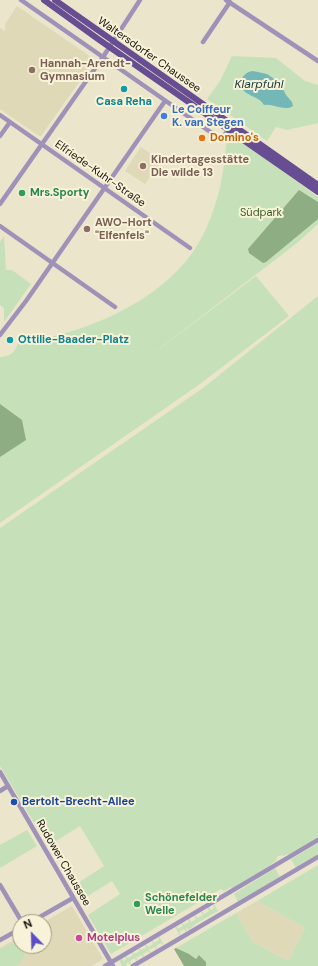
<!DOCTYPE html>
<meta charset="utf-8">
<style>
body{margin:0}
#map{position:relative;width:318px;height:966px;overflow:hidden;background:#ebe5cb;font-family:"DM Sans",sans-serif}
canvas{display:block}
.north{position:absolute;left:12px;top:914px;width:40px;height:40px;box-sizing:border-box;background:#f8f2d8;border:1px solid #9d9986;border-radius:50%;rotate:337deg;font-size:11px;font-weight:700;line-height:16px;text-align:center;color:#15130a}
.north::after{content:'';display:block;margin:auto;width:14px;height:18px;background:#5b4ec6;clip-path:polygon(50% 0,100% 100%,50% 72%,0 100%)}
</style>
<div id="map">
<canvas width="318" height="966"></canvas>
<div class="north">N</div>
</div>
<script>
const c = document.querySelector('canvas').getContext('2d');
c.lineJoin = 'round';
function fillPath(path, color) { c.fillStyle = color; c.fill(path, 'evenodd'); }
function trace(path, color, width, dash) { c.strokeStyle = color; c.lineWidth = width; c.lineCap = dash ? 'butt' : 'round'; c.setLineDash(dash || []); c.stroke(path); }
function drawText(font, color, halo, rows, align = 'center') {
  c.font = font + ' "DM Sans",sans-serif'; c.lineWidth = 4; c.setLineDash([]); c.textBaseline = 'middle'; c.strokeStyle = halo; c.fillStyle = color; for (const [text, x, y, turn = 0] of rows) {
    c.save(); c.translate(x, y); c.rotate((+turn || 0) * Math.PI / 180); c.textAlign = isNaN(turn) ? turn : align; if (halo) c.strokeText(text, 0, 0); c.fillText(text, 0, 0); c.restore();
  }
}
fillPath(new Path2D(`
 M17,6l77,53v2l-53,75h-2l-39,-27v-81l5,3v-7z
 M141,147l20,14 -16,23 -20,-13z
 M257,901l48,27 -17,33 -35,-19 -17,-29z
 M72,906l31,53 -11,7h-92v-18l20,-12v10h24v-24z`), '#e0d9b8');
fillPath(new Path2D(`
 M232,56l44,2 29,23 13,4v38l-31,7 -11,-3 -9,14 -60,-42 13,-18z
 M233,135l85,62v27l-21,19 -155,119 114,-86 33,40 -89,68 -200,139v-166c10,0 15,-5 18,-14 60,-8 129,-35 168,-82 13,-16 22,-34 28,-53 6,-16 8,-32 11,-48 1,-5 0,-13 2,-18 1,-2 4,-5 6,-7z
 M4,236l2,34h6l19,14 -27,38v-14l-4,-3v-63z
 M318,296v542l-29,17 -1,-1 -5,2 -2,-1 -4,2 -1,4 -5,3v1l-39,24 -1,-2 -7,4 -3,-2 -110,65 -23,-39 32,-21 -8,-13 -32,20 -8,-14 32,-21 -24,-40 -32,20 -48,-80v-238l203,-140z
 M27,830l10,16 -37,22v-23z
 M318,843v12l-22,13 -5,-9z
 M318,865v101h-112v-4l-7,-7 -3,4 -7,-5 -13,-6 60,-35 17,29 35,19 17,-33 -48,-27z
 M275,868l5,9 -42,25 -4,-8z
 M214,904l4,7 -21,12 -8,7 -2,-2h-1l1,3 -1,1 -2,-3 -5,3 2,3 -1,1 -5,-9 1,-1 2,3 5,-3 -2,-3h1l2,2 5,-3 -1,-3h1l2,3 5,-3 -2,-3 1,-1 2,3 6,-3 -2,-3 1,-1 2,3 5,-3 -2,-3 2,-1 2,3 3,-2 -1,-3z
 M159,936l5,9h-1l-2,-2 -5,3 1,3h-1l-2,-2 -5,3 2,3h-1l-2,-2 -5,3 1,3h-1l-2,-2 -5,3 2,2 -2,1 -1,-3 -5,3 1,3 -1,1 -2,-3 -2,2 1,2h-5l-3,-6 3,-2 2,3 2,-2 -1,-3h1l2,2 5,-3 -2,-2 2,-1 1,2 6,-3 -2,-2 1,-1 2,2 5,-2 -1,-3 1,-1 2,3 5,-3 -2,-3 1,-1 2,3 5,-3 -1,-3z
 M10,944c16,-2 20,14 6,22h-6l3,-3 -4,3h-9v-17z`), '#c6e1ba');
fillPath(new Path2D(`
 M299,190l19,12v17l-52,43 -3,1 -14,-10 -1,-4z
 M0,404l22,16 4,20 -26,17z
 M176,948l13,6 7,5 3,-4 7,7v4h-22l-10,-17z`), '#8fad82');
fillPath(new Path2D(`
 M253,71l14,3 13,9 6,12 6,7 1,4c-9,6 -19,-3 -29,-1 -4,-9 -22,-9 -24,-21 2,-7 5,-12 13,-13z`), '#73b7b7');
trace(new Path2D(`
 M21,0l198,138h3l8,-10
 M226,0l92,61
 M203,42l27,-40
 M0,115l190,133
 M0,136l10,-14
 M0,204l103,-147 37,-57
 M0,226l115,81
 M0,335l26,-34 139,-200
 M0,772l113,194
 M0,791l8,-5
 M0,885l22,37
 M31,922l42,-24
 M0,940l20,-11
 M105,966l213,-126
 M133,966l185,-109`), '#9f92b9', 4.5);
trace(new Path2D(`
 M44,0l54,39 220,153
 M55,0l263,185`), '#674d91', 6);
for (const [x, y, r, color] of [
 [32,70,4,"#8d6e63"],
 [124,89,4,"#0f9aa8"],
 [164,116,4,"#3f7fe0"],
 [202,138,4,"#e8710a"],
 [143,166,4,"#8d6e63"],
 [22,193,4,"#2e9e5b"],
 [87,229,4,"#8d6e63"],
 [10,340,4,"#0f9aa8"],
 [14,802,4,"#1a4fb4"],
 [137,904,4,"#2e9e5b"],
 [79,938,4,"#d1479c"]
]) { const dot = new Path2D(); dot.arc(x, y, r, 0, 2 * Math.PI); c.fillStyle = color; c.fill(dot); trace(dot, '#f8f2d8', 1.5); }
drawText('11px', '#15130a', '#f8f2d8', [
 ["Waltersdorfer Chaussee",149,55,35],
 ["Elfriede-Kuhr-Straße",100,174,35],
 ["Rudower Chaussee",63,863,60]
]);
drawText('bold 11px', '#785e54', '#f8f2d8', [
 ["Hannah-Arendt-",40,64],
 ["Gymnasium",40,77],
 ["Kindertagesstätte",151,160],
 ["Die wilde 13",151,173],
 ["AWO-Hort",95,223],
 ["\"Elfenfels\"",95,236]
], 'left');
drawText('bold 11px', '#0d838f', '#f8f2d8', [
 ["Casa Reha",124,102],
 ["Ottilie-Baader-Platz",18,340,"left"]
]);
drawText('bold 11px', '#366cbe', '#f8f2d8', [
 ["Le Coiffeur",172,110],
 ["K. van Stegen",172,123]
], 'left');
drawText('bold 11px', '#c56008', '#f8f2d8', [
 ["Domino's",210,138]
], 'left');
drawText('bold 11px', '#27864d', '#f8f2d8', [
 ["Mrs.Sporty",30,193],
 ["Schönefelder",145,898],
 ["Welle",145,911]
], 'left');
drawText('11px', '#385f23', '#f8f2d8', [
 ["Südpark",261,213]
]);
drawText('bold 11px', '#164399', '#f8f2d8', [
 ["Bertolt-Brecht-Allee",22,802]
], 'left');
drawText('bold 11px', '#b23c85', '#f8f2d8', [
 ["Motelplus",87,938]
], 'left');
drawText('italic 12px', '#163939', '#f8f2d8', [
 ["Klarpfuhl",259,85]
]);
</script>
